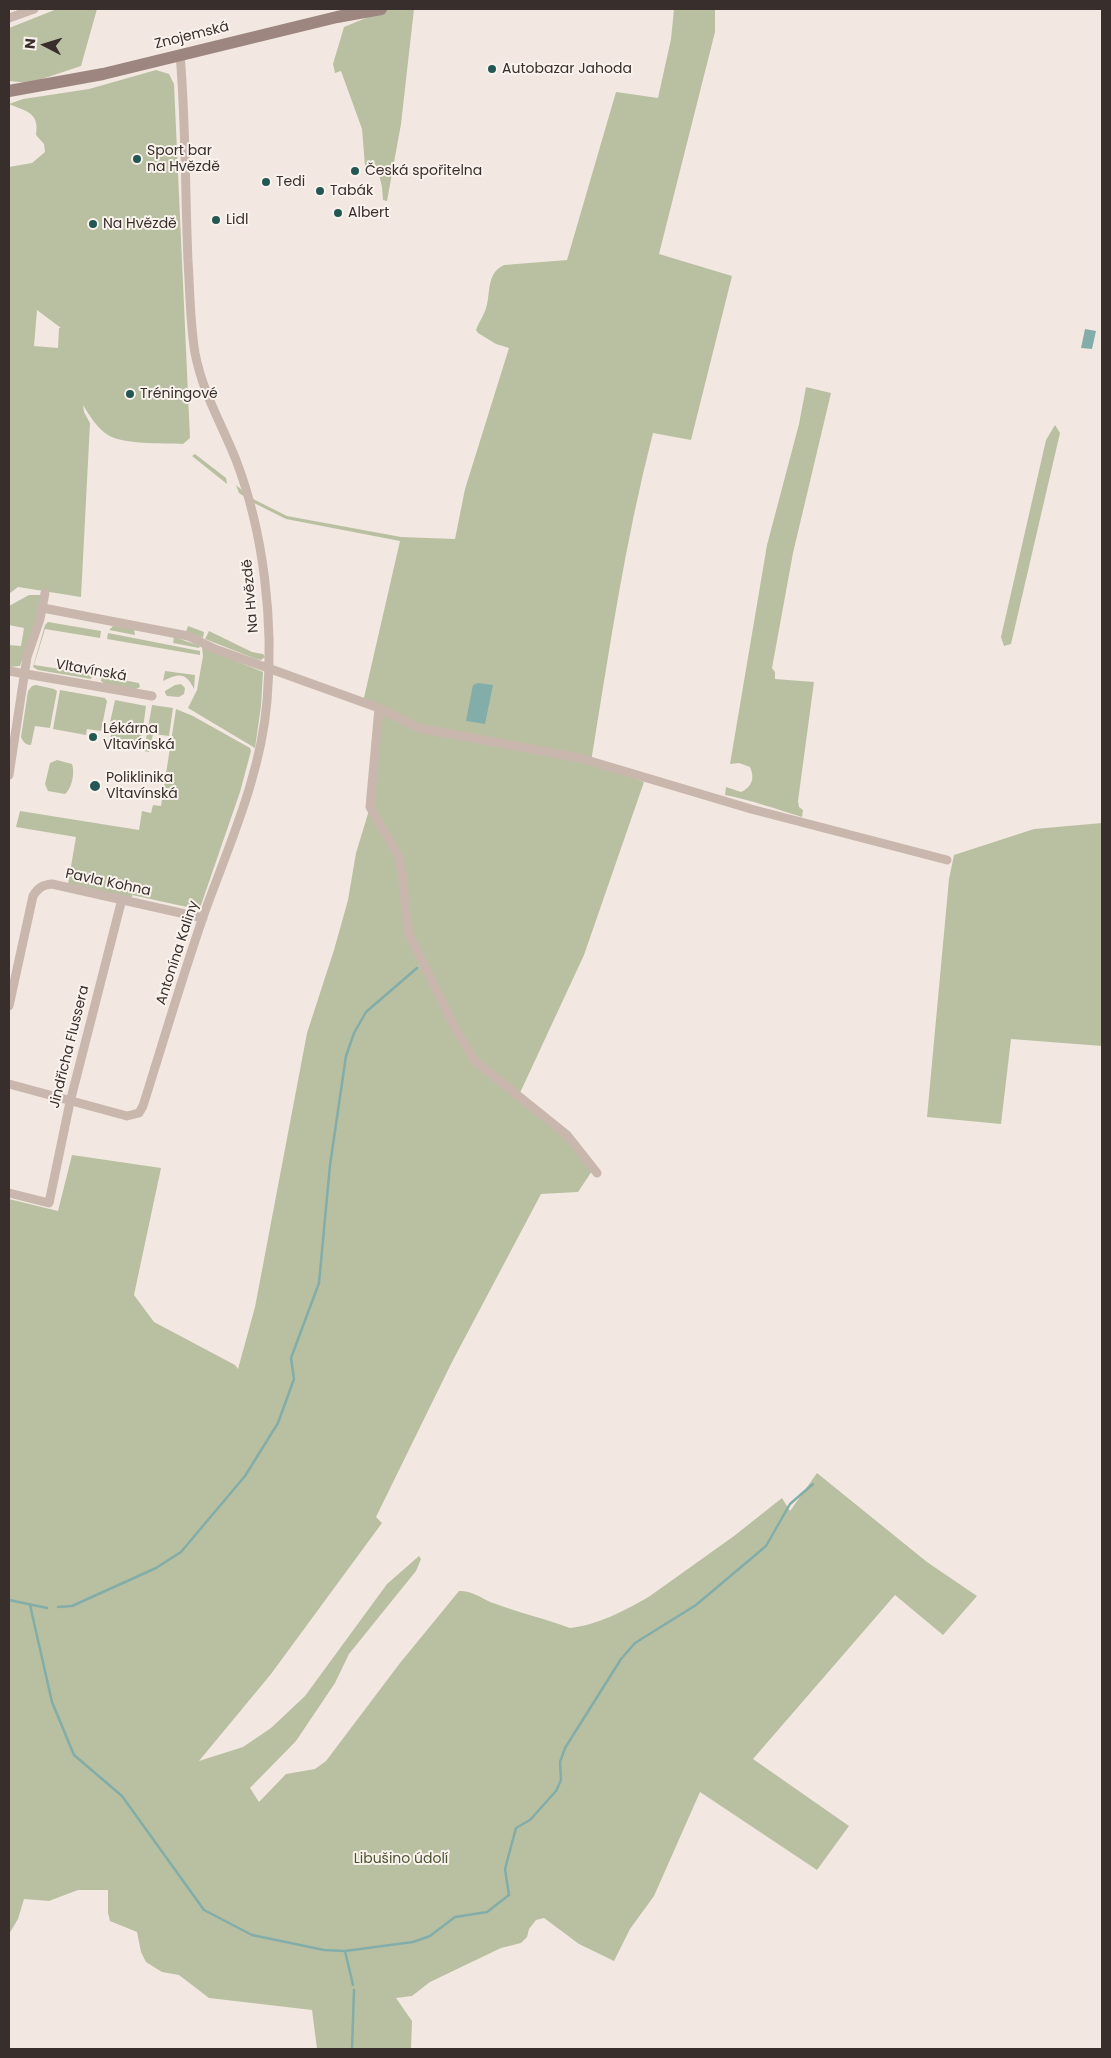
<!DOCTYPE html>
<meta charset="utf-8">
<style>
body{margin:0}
#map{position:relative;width:1111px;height:2058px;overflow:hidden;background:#f2e8e1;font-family:Poppins,sans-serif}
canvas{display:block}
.frame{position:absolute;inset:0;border:10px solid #382e2b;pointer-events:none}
.north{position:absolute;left:20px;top:20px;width:50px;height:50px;-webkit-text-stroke:4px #f9f2ed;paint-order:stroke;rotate:275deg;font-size:14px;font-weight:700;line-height:20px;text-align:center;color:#382e2b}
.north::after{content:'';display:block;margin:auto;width:18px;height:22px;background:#382e2b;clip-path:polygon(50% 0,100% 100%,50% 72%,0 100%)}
</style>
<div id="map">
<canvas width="1111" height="2058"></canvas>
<div class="frame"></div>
<div class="north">N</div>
</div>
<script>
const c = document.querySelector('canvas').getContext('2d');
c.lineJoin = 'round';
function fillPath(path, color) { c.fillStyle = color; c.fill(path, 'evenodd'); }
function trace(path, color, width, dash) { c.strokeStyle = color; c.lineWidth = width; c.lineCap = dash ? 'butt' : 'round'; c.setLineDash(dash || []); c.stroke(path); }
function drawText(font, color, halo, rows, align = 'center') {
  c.font = font + ' Poppins,sans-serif'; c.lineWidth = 4; c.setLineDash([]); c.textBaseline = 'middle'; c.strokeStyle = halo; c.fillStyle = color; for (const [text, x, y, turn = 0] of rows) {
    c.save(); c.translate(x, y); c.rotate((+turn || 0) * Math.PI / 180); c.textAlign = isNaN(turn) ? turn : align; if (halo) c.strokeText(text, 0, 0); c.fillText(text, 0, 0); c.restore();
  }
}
fillPath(new Path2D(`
 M57,9h40l-16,57 -51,17 -21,-2v-53z
 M388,9h26l-13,115 -14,77 -4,-1 -1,-13 -5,-21h-12l-3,-37 -21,-58 -6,2 -2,-9 11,-37z
 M674,9h41v23l-56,222 73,22 -41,164 -38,-7c-28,108 -44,219 -62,329l53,20 -60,173 -65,140 48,40 25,36 -14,21 -37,2 -89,168 -76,155 6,6 -111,151 -72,87 44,-14 28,-19 34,-32 82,-112 32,-28 2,3 -5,12 -67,83 -14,29 -39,58 -46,47 9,14 27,-28 29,-5 11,-8 74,-98 59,-72c14,-1 24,9 37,13 24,9 50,15 74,24 28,-3 56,-18 80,-32l84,-60 48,-38 8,13 27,-38 110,89 50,34 -34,39 -48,-40 -142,164 96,67 -32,44 -117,-78 -46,104 -24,33 -16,32 -35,-17 -35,-26 -8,2 -7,9 -2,8 -6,6 -20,5 -71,34 -18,14 -16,2 16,23 -1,28h-94l-5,-39 -103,-12 -30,-23 -17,-3 -16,-10 -5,-10 -4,-20 -27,-11 -2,-8v-23h-30l-29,11 -25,-2 -6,20 -9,15v-735l49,12 14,-56 89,13 -27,127 20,27 81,43 3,4 17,-62 52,-274 27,-83 14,-50 8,-47 14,-46 9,-98 -16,-7 37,-161 -114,-22 -34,-17 -13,-9 -3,-8 15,13 36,18 114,21 54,2 10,-50 44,-141 -13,-4 -18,-11 -2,-3c3,-8 8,-15 10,-22 5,-15 0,-35 18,-43l63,-5 49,-168 42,6 13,-59z
 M156,70l13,4 5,10 16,354 -7,6c-19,-1 -64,1 -78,-11 -10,-8 -15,-17 -22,-28l1,7 6,11 -9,174 -63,-10 -9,7v-427l23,-4 13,-11 -1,-8 -8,-9c4,-24 -12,-24 -27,-31l14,-5 66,-10zM37,310l24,18h-2l-1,20 -24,-2z
 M806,387l25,6 -38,160 -21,115 3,4v7l39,3 -16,119 1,6 4,3 -1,7c-26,-8 -51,-17 -77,-22l1,-8 15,5c11,-5 14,-14 9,-25l-11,-4 -9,1 37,-219 32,-121z
 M1055,425l5,8 -49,211 -7,2 -3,-9 45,-197z
 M195,454l31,24 1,6 -35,-28z
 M29,595h12l-5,24 -16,47 -11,1v-22l12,1 3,-18 -15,-3v-19z
 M48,622l53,9 -1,7 -55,-9 -11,36 59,9 -2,5 -53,-9 -5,-3 12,-42z
 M114,625l20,4 1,6 -26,-5z
 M188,626l16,6 -1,6 -17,-6z
 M209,631l43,21 11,2 2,3 -4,3 -5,-1 -51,-20z
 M108,633l92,18v4l-93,-16z
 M174,637l26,9 -1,2 -26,-5z
 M202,647l61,25 -2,34 -6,42 -67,-40 9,-18 6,-34z
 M165,671l30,4 -1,14c-8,-17 -15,-16 -31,-8z
 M101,676l38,7 1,4 -4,2 -31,-5 -4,-3z
 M181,684l4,4 -1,6 -5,3 -12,-1 -2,-3v-2l10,-6z
 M36,685l18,4 3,2 -7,37 -15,-2 -4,19c-5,0 -8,-3 -10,-8l7,-46 4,-5z
 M60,690l45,8 2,3 -6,30 -14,-2 -1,6 -33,-6z
 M115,700l31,6 -6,44h-5l1,-7 -25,-4v-6l-3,-1z
 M152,705l21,3 -4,28 -16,-2 -4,18 -5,-1z
 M176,709l17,7 57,32 1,3 -11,41 -39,113 -5,4 -64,-14v3l-64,-14 8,-47 -60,-10 4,-16 119,19 3,-19 9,2 2,-8 8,1z
 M57,760l15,4c3,8 0,25 -7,30l-17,-3 -3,-7 5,-21z
 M1102,823v223l-91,-7 -10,85 -74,-7 22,-238 5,-24 80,-26z`), '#b9c0a1');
fillPath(new Path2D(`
 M1085,329l11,2 -4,18 -11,-1z
 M478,683l15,2 -8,39 -19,-3 7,-36z`), '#82ada9');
trace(new Path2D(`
 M9,1600l38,8
 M30,1605l22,97 22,53 48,41 82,114 48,25 72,15 21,1 68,-9 17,-6 25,-19 32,-5 22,-17 -4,-26 11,-41 14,-8 26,-29 5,-11 -1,-18 5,-14 56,-89 14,-16 61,-38 70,-59 24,-42 23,-20
 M58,1607l14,-1 84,-38 25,-16 64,-76 33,-53 16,-44 -3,-21 28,-75 11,-118 16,-109 8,-23 12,-21 51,-44
 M345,1951l8,34
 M352,2049l2,-59`), '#82ada9', 2.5);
trace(new Path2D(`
 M9,18l25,-9
 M43,608l145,28 27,13 164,59 40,20 161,30 171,51 196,51
 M9,671l143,25
 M379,708l-9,99 28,48 4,17 4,43 3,19 45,92 21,35 92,74 30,38
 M9,775l18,-118 13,-38 5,-26
 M9,1006l24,-110c5,-8 9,-11 19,-12l151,34
 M9,1084l118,32 12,-3 4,-7c20,-64 39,-128 61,-192 25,-69 57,-139 63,-213 7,-78 -3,-168 -31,-241 -15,-38 -33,-66 -41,-107 -5,-30 -5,-62 -7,-92 -3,-69 -2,-138 -8,-207
 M9,1193l40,10 21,-101 52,-203`), '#c9b7ad', 9);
trace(new Path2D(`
 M9,91l94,-17 234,-57 44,-8`), '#9d867f', 12);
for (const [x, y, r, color] of [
 [492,69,5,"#235754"],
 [137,159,5,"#235754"],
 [355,171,5,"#235754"],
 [266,182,5,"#235754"],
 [320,191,5,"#235754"],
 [338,213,5,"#235754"],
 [216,220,5,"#235754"],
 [93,224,5,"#235754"],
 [130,394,5,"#235754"],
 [93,737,5,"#235754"],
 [95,786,6,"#235754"]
]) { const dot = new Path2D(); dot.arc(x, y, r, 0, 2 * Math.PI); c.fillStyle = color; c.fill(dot); trace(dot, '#f9f2ed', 2); }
drawText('14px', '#382e2b', '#f9f2ed', [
 ["Znojemská",192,36,-14],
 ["Na Hvězdě",251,596,-95],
 ["Vltavínská",91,671,10],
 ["Pavla Kohna",108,883,12],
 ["Antonína Kaliny",178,953,-72],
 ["Jindřicha Flussera",70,1047,-76]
]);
drawText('14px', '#382e2b', '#f9f2ed', [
 ["Autobazar Jahoda",502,69],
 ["Sport bar",147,151],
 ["na Hvězdě",147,167],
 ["Česká spořitelna",365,171],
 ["Tedi",276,182],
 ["Tabák",330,191],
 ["Albert",348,213],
 ["Lidl",226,220],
 ["Na Hvězdě",103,224],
 ["Tréningové",140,394],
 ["Lékárna",103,729],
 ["Vltavínská",103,745],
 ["Poliklinika",106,778],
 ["Vltavínská",106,794]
], 'left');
drawText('14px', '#4c5531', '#f9f2ed', [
 ["Libušino údolí",401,1859]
]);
</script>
